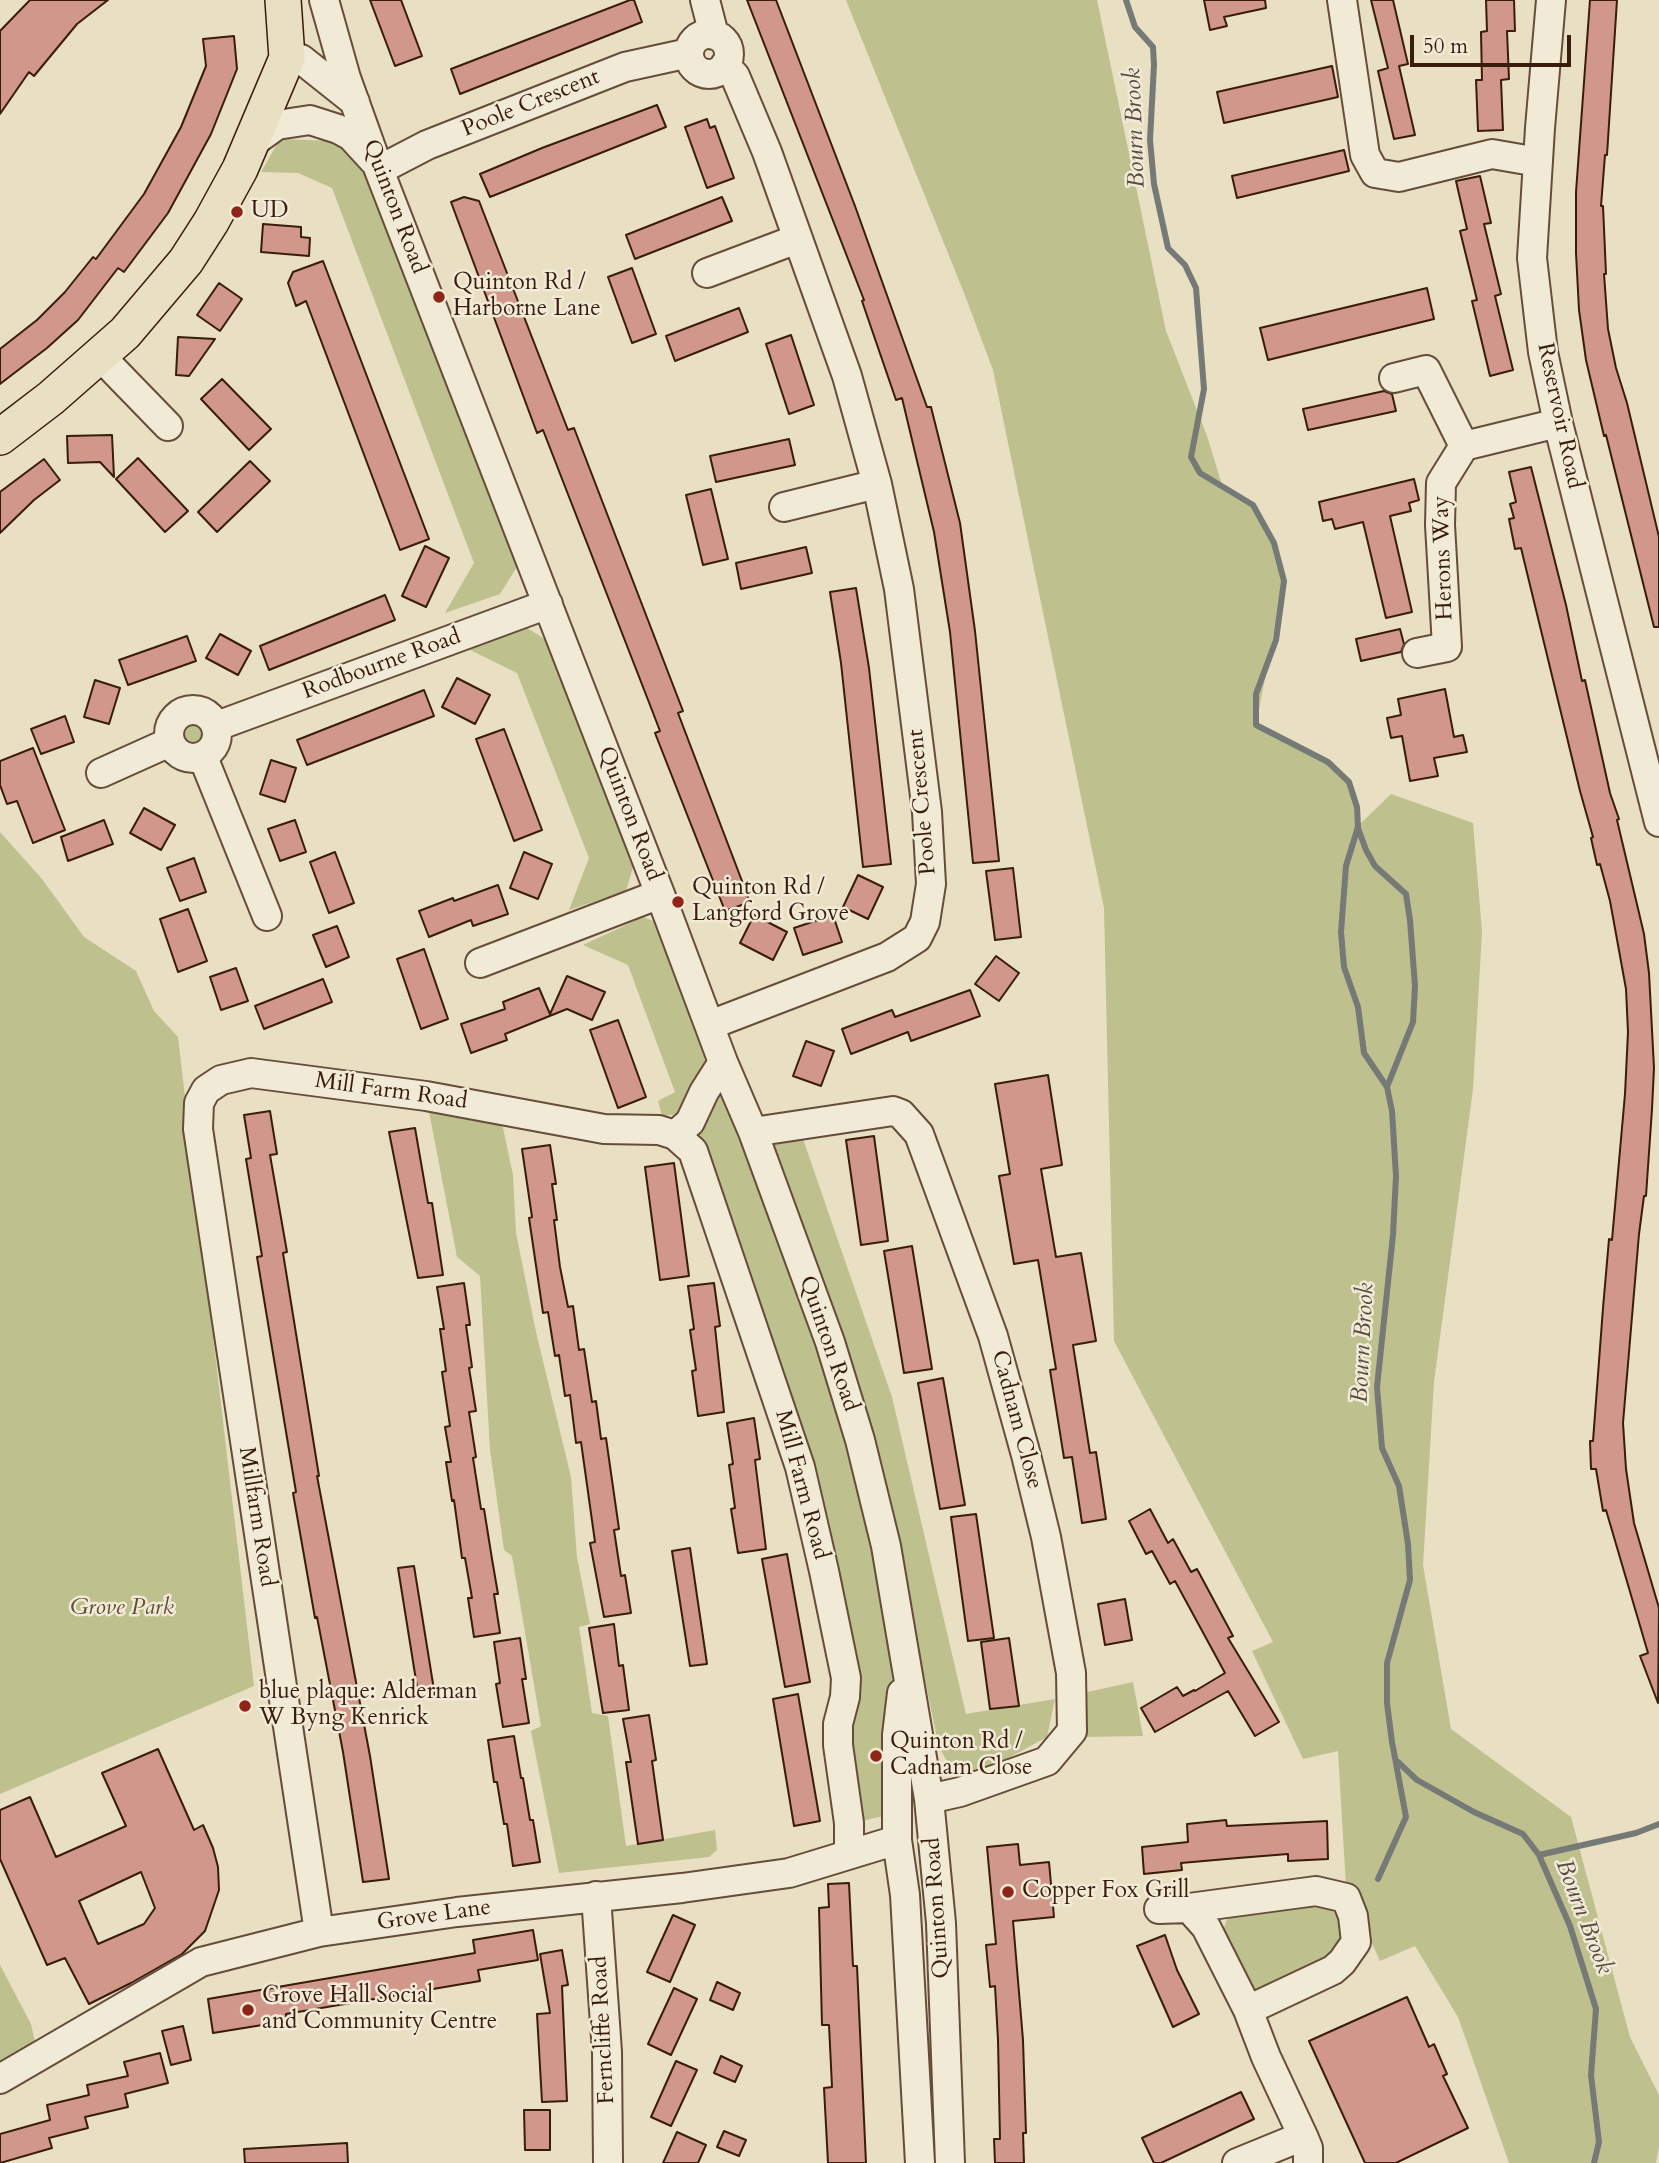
<!DOCTYPE html>
<style>
body{margin:0}
#map{position:relative;width:1659px;height:2163px;overflow:hidden;background:#e9dfc2;font-family:Cardo,serif}
canvas{display:block}
.scale{position:absolute;left:1410px;top:35px;width:161px;height:32px;box-sizing:border-box;border:4px solid #391c0c;border-top:0;padding-left:9px;font-size:21px;line-height:24px;white-space:nowrap;color:#391c0c;-webkit-text-stroke:5px #f1ead7;paint-order:stroke}
</style>
<div id="map">
<canvas width="1659" height="2163"></canvas>
<div class="scale">50 m</div>
</div>
<script>
const c = document.querySelector('canvas').getContext('2d');
c.lineJoin = 'round';
function fillPath(path, color) { c.fillStyle = color; c.fill(path, 'evenodd'); }
function trace(path, color, width, dash) { c.strokeStyle = color; c.lineWidth = width; c.lineCap = dash ? 'butt' : 'round'; c.setLineDash(dash || []); c.stroke(path); }
function drawText(font, color, halo, rows, align = 'center') {
  c.font = font + ' Cardo,serif'; c.lineWidth = 5; c.setLineDash([]); c.textBaseline = 'middle'; c.strokeStyle = halo; c.fillStyle = color; for (const [text, x, y, turn = 0] of rows) {
    c.save(); c.translate(x, y); c.rotate((+turn || 0) * Math.PI / 180); c.textAlign = isNaN(turn) ? turn : align; if (halo) c.strokeText(text, 0, 0); c.fillText(text, 0, 0); c.restore();
  }
}
fillPath(new Path2D(`
 M846,0h251l69,331 41,105 16,52 30,17 21,38 10,38 -28,144c24,13 81,35 94,58 7,13 7,29 8,43l33,-32 82,29 9,109 -9,157 -39,293 -11,183 28,164 120,88 59,220 29,58v52l-3,16h-147l-51,-146 -43,-71 -35,15 -34,-74 -8,-136 -35,8 -51,-108 21,-9 -159,-301 -10,-433 -111,-538 -29,-77z
 M280,139l54,2 30,28 154,396 -18,29 -55,19 29,-50 -142,-375 -34,-15 -37,-1z
 M522,625l26,16 86,223 -8,27 -57,19 20,-52 -72,-185 -53,-26z
 M176 734a15 15 0 1 1 30 0a15 15 0 1 1-30 0Z
 M0,832l42,47 42,58 52,34 18,40 24,26 76,649 -254,108z
 M643,917l18,7 51,137 -33,53 -17,2 -4,-15 17,-9 -47,-127 -45,-20z
 M725,1090l59,151 68,210 31,140 10,94 -9,131 -23,5 -16,-85 7,-38 -155,-561 3,-14 12,-28z
 M426,1096l73,13 14,66 3,58 20,99 35,145 6,80 13,67 -11,3 13,86 16,3 18,130 89,-16 2,20 -8,7 -150,16 -28,-142 10,-5 -29,-170 -8,-6 -14,-100 -10,-174 -23,-19z
 M802,1136l90,261 74,317 89,-15 -8,38 -70,38 -26,-7 -12,-21 -36,-170 -126,-416 -3,-21z
 M1133,1682l10,54 -62,1 2,-44z
 M1327,1906l14,13 7,14 -18,27 -74,31 -11,-8 -23,-49 5,-15 12,-7z
 M0,1965l31,59 4,18 -16,16 -19,10z`), '#bec08e');
trace(new Path2D(`
 M1126,0l9,27 18,20 1,18 -4,75 4,44 14,64 17,17 11,23 8,101 -13,68 9,16 53,32 21,38 10,38 -8,59 -20,54v31l72,37 21,20 8,25 1,20 -12,39 -5,66 3,35 14,40 6,46 23,34 5,24 4,65 -3,59 -16,152 5,61 17,38 9,58 2,36 -23,83v40l5,39 14,75 -28,62
 M1358,828l8,22 9,16 31,28 4,26 5,66 -2,36 -26,65
 M1398,1762l19,18 57,32 49,22 16,21 31,71 26,83 -5,66 8,67 -5,21
 M1539,1855l97,-22 23,-9`), '#767a77', 6);
const building = new Path2D(`
 M30,0h78l-31,24 -43,52 -5,-4 -29,42v-83z
 M370,0h31l21,56 -27,10z
 M630,0h4l8,22 -182,72 -9,-25z
 M747,0h29l79,206 72,201h4l29,116 15,108 24,230 -26,2 -23,-231 -16,-100 -32,-134 -6,2 -34,-99 2,-1z
 M1204,0h61l1,8 -42,9 3,9 -17,4z
 M1371,0h22l15,64 -9,2 16,69 -21,4 -16,-68 10,-3z
 M1486,0h28l1,31h-8l2,48 -8,1 2,50 -25,1 -2,-51h6l-1,-48 6,-1z
 M1590,0h27l-10,155h-2l-4,51h2l3,68h-2l4,55 8,39 11,35 32,134v90h-5l-48,-192 -2,1 -18,-76 -7,-50 -3,-57v-61z
 M234,36l3,33 -26,65 -43,79 -44,59 -6,-4 -40,52 -31,28 -47,36v-35l37,-29 28,-28 28,-35 3,2 48,-65 37,-67 25,-61 -3,-27z
 M1332,66l6,31 -114,26 -7,-31z
 M657,105l9,22 -176,70 -10,-23 62,-26z
 M707,119l3,9 5,-2 19,52 -27,10 -22,-61z
 M1344,150l5,21 -112,27 -5,-22z
 M1480,176l11,47 -7,1 17,70 -6,2 18,74 -23,6 -18,-75 5,-1 -17,-69 7,-2 -11,-48z
 M464,197l15,4 89,229 6,-2 109,283 -5,2 72,189 -25,9 -70,-178 5,-2 -10,-26 -107,-275 -6,3 -86,-231z
 M722,197l10,24 -97,38 -9,-24z
 M263,224l38,3v10l9,1 -1,18 -48,-4z
 M323,261l106,278 -29,11 -94,-249 -10,5 -8,-23 5,-11z
 M632,268l24,66 -24,9 -24,-66z
 M219,283l23,16 -22,32 -23,-16z
 M1427,288l7,31 -166,41 -8,-32z
 M739,308l9,24 -73,29 -9,-25z
 M791,335l23,70 -25,9 -23,-70z
 M178,337l37,2 -26,37 -13,-1z
 M222,379l49,50 -22,21 -48,-51z
 M1384,391l8,3 4,17 -88,19 -5,-21z
 M112,435l2,42 -14,-15 -32,1 -1,-27z
 M789,439l6,26 -79,17 -6,-26z
 M138,458l50,53 -23,21 -49,-53z
 M44,459l16,21 -26,20 -34,33v-41z
 M250,461l20,20 -53,51 -19,-20z
 M1531,467l35,138 16,76 3,-1 25,113 9,26 -2,1 27,114 5,39 5,95 -2,41 -6,87h-2l-5,38 -16,189 3,46 8,54 25,85 -1,95 -18,-47 8,-3 -42,-143 -3,1 -7,-42h-5l-1,-28h3l10,-133 6,-69 3,1 13,-146 3,-62 -2,-43 -16,-88 -10,-37 -3,1 -6,-27 2,-1 -13,-46 -59,-243 -6,1 -6,-30 5,-1 -4,-14 6,-2 -7,-30z
 M1414,479l5,21 -10,3 2,8 -21,5 22,96 -26,6 -23,-96 -28,7 -3,-10 -9,2 -4,-19z
 M711,489l17,70 -25,6 -17,-70z
 M425,546l24,12 -23,49 -24,-11z
 M806,547l6,26 -71,16 -5,-26z
 M856,588l13,80 22,196 -28,3 -22,-204 -11,-71z
 M385,595l10,25 -126,50 -9,-24z
 M1400,629l4,15 -3,8 -40,9 -5,-22z
 M220,634l31,17 -13,24 -32,-17z
 M187,636l9,25 -68,24 -9,-25z
 M457,678l33,17 -15,29 -33,-17z
 M95,680l25,8 -11,36 -25,-7z
 M1445,689l9,48 9,-2 4,17 -33,6 4,18 -28,5 -8,-45 -11,2 -4,-20 14,-3 -3,-16z
 M424,690l10,26 -127,49 -10,-25z
 M65,716l9,26 -33,12 -10,-25z
 M504,729l38,101 -28,11 -38,-102z
 M33,748l32,82 -32,13 -16,-42 -10,3 -7,-19v-24z
 M271,760l25,8 -11,34 -25,-8z
 M144,808l31,17 -14,25 -31,-17z
 M104,820l9,24 -45,17 -7,-24z
 M295,820l11,32 -26,9 -12,-32z
 M335,852l19,51 -25,10 -19,-51z
 M524,852l28,12 -14,35 -28,-11z
 M194,858l12,34 -26,9 -13,-33z
 M1013,868l8,69 -26,3 -9,-69z
 M858,875l25,12 -15,32 -25,-12z
 M498,885l10,29 -35,12 -2,-6 -42,17 -10,-26 34,-13 1,3z
 M188,909l19,52 -29,11 -18,-53z
 M754,915l33,17 -14,28 -33,-17z
 M833,915l9,27 -39,13 -9,-27z
 M337,926l12,31 -23,10 -13,-32z
 M424,949l24,70 -27,10 -24,-70z
 M996,956l23,17 -20,28 -24,-17z
 M236,968l12,33 -27,9 -11,-33z
 M567,976l38,16 -13,28 -25,-11 -62,25 2,6 -36,13 -10,-29 44,-15 -2,-7 36,-14 11,26z
 M323,979l9,23 -68,27 -9,-23z
 M970,990l10,26 -69,25 -3,-9 -57,22 -9,-25 50,-19 3,7z
 M618,1020l28,77 -28,11 -28,-78z
 M806,1041l28,10 -13,35 -28,-10z
 M1048,1075l14,90 -21,4 15,88 25,-4 15,88 -23,4 17,108 6,-1 10,67 -24,4 -10,-66 -8,1 -14,-88 6,-1 -18,-109 -24,4 -15,-88 11,-2 -15,-90z
 M270,1111l7,43 -7,1 17,97 -4,1 36,223h-2l53,280 19,123 -26,3 -20,-130 -26,-135 -2,1 -22,-125 3,-1 -39,-235 5,-1 -16,-97 5,-1 -7,-43z
 M415,1128l13,75h4l11,72 -25,3 -29,-146z
 M874,1136l14,105 -27,4 -15,-105z
 M550,1145l6,39h-4l5,36h-3l6,47 8,40 5,-1 6,44 5,-1 8,53 4,-1 5,38 5,-1 13,91 -5,1 7,46 4,-1 6,38 -27,4 -14,-74 5,-1 -14,-100 -5,1 -6,-48 -5,1 -6,-41 -4,1 -7,-44 -5,1 -14,-95 3,-1 -10,-68z
 M674,1163l15,113 -29,4 -15,-113z
 M912,1246l20,123 -28,4 -20,-122z
 M464,1283l6,42h-4l6,42 -3,1 7,43 -7,1 7,45 -3,1 8,51h3l8,50 6,35h-4l6,39 -26,4 -6,-39h4l-7,-40h-3l-8,-58 -2,1 -6,-39h5l-6,-35 5,-1 -8,-54 4,-1 -6,-42h4l-7,-42z
 M714,1283l6,43 -5,1 9,85 -26,4 -6,-45 4,-1 -6,-40 4,-1 -6,-43z
 M943,1378l22,127 -25,4 -22,-126z
 M754,1418l6,41 -5,1 11,89 -28,4 -7,-44 4,-1 -6,-43 4,-1 -6,-41z
 M1150,1509l18,34 5,-4 18,33 6,-3 36,67 -5,2 51,84 -24,14 -27,-45 -73,41 -14,-24 36,-21 6,9 11,-6 1,1 30,-18 -50,-92 -5,3 -18,-33 -6,3 -17,-33z
 M976,1514l18,124 -26,3 -17,-124z
 M690,1548l17,116 -17,2 -18,-115z
 M787,1554l23,128 -25,5 -23,-128z
 M414,1566l21,130 -16,3 -21,-131z
 M1125,1599l7,41 -27,5 -7,-41z
 M614,1624l5,42 4,-1 6,45 -26,3 -14,-85z
 M520,1638l6,41h-4l7,44 -26,4 -7,-43 4,-1 -6,-41z
 M1009,1638l10,68 -29,3 -9,-67z
 M798,1694l22,127 -26,5 -21,-127z
 M649,1715l7,45 -4,1 11,79 -25,4 -12,-82h5l-8,-43z
 M514,1736l7,42h2l7,42h3l7,42 -27,4 -6,-42h-3l-7,-42h-3l-6,-42z
 M158,1749l36,81 9,-5 10,23 5,19 1,23 -14,41 -23,23 -51,29 -42,21 -24,-46 -18,7 -47,-106v-49l30,-13 26,60 70,-31 -24,-53zM141,1872l14,36 -11,16 -46,20 -19,-43z
 M1226,1820l1,6 100,-5 1,38 -40,2v-7l-50,4 -57,5 1,7 -38,4 -2,-27 46,-5 -1,-18z
 M1018,1844l2,21 29,-3 5,55 -41,4 10,119 3,93h-3l1,30h-29l-1,-24h6l-2,-99 -3,-54 -5,1 -4,-42 10,-1 -9,-97z
 M849,1883l4,83h4l9,197h-38l-4,-75 8,-1 -3,-62h-7l-3,-117 10,-1 -1,-23z
 M673,1915l22,10 -25,57 -23,-10z
 M533,1930l5,30 -60,10 2,11 -194,33 1,7 -74,12 -5,-34 267,-46 -2,-13z
 M1165,1935l12,35 22,44 -26,13 -36,-81z
 M562,1950l6,35 -6,1 5,115 -25,1 -5,-88 13,-1 -10,-59z
 M717,1982l23,11 -7,17 -23,-10z
 M674,1988l23,11 -26,56 -23,-11z
 M1407,1997l22,50 5,-3 13,30 -4,2 25,52 -72,35h-31l-56,-122z
 M183,2026l8,34 -20,5 -9,-34z
 M160,2053l8,30 -43,11 3,13 -43,10 3,11 -39,10 3,10 -52,15v-29l50,-14 -3,-15 42,-10 -2,-10 41,-9 -4,-14z
 M721,2056l21,10 -7,16 -21,-9z
 M676,2061l21,9 -26,56 -20,-9z
 M1241,2092l13,27 -93,44h-7l-12,-25z
 M524,2110h26v40h-25z
 M724,2131l22,9 -7,16 -22,-9z
 M677,2132l29,13 -8,18h-35z
 M347,2143l1,20h-103l-1,-14z`);
fillPath(building, '#d0978a');
trace(building, '#391c0c', 2);
const minor = new Path2D(`
 M324,0l22,78 33,92 281,724 63,168 30,70 77,210 30,98 26,106 43,253 12,124 9,240
 M705,0l9,35
 M1342,0l23,155 10,18 24,4 93,-23 46,8
 M1551,0l-11,128 -8,130 11,94 15,71 101,399
 M689 54a20 20 0 1 1 40 0a20 20 0 1 1-40 0Z
 M287,58l14,1 54,43
 M252,143l25,-18 33,-5 28,9 13,7 22,24
 M379,170l48,-25 198,-78 64,-14
 M707,273l90,-34
 M101,357l67,69
 M1394,378l32,-8 38,76 94,-23
 M784,507l93,-23
 M1417,653l30,-6 -7,-122 1,-42 23,-37
 M169 734a24 24 0 1 1 48 0a24 24 0 1 1-48 0Z
 M217,726l331,-122
 M203,757l64,159
 M101,773l69,-31
 M480,963l180,-69
 M710,1025l177,-68 30,-19 8,-16 6,-38 -4,-72 -28,-223 -22,-105 -30,-108 -80,-224 -32,-76 -10,-11
 M753,1132l140,-21 8,3 18,20 74,202 33,119 20,82 25,136 1,58 -25,30 -87,31 -31,7
 M675,1135l15,-13 14,-30 19,-30
 M902,1693l-5,42v105l8,55 15,268
 M596,1896l11,156 1,111
 M1159,1909l30,-1 17,19 42,83 85,-40 9,-8 14,-20 -3,-26 -7,-18 -30,-7 -127,17
 M319,1932l-121,-803 1,-26 7,-13 15,-10 30,-7 175,23 178,33 55,1 16,5 18,16 107,316 24,104 22,107 -1,19 -7,27v21l11,78v31
 M1248,2010l18,47 37,79 5,12v15
 M0,2079l201,-117 118,-30 138,-20 225,-24 107,-15 108,-33
 M1237,2163l66,-27`);
const major = new Path2D(`
 M0,437l51,-39 74,-65 61,-72 25,-39 29,-53 47,-111 -4,-58`);
trace(minor, '#654d3a', 32);
trace(major, '#391c0c', 38);
trace(minor, '#f1ead7', 28);
trace(major, '#e9dfc2', 35);
for (const [x, y, r, color] of [
 [237,212,7,"#8f2418"],
 [439,297,7,"#8f2418"],
 [678,902,7,"#8f2418"],
 [245,1706,7,"#8f2418"],
 [876,1756,7,"#8f2418"],
 [1008,1892,7,"#8f2418"],
 [248,2010,7,"#8f2418"]
]) { const dot = new Path2D(); dot.arc(x, y, r, 0, 2 * Math.PI); c.fillStyle = color; c.fill(dot); trace(dot, '#f1ead7', 2.5); }
drawText('23px', '#391c0c', '#f1ead7', [
 ["Poole Crescent",531,104,-22],
 ["Quinton Road",394,207,69],
 ["Reservoir Road",1559,416,78],
 ["Herons Way",1444,558,-92],
 ["Rodbourne Road",382,665,-20],
 ["Poole Crescent",923,802,-95],
 ["Quinton Road",629,814,69],
 ["Mill Farm Road",391,1092,8],
 ["Quinton Road",828,1344,71],
 ["Cadnam Close",1016,1420,75],
 ["Mill Farm Road",801,1485,75],
 ["Millfarm Road",256,1517,81],
 ["Quinton Road",938,1908,-94],
 ["Grove Lane",434,1916,-8],
 ["Ferncliffe Road",604,2030,-93]
]);
drawText('23px', '#391c0c', '#f1ead7', [
 ["UD",251,212],
 ["Quinton Rd /",453,284],
 ["Harborne Lane",453,310],
 ["Quinton Rd /",692,889],
 ["Langford Grove",692,915],
 ["blue plaque: Alderman",259,1693],
 ["W Byng Kenrick",259,1719],
 ["Quinton Rd /",890,1743],
 ["Cadnam Close",890,1769],
 ["Copper Fox Grill",1022,1892],
 ["Grove Hall Social",262,1997],
 ["and Community Centre",262,2023]
], 'left');
drawText('italic 23px', '#614d33', '#f1ead7', [
 ["Grove Park",122,1609]
]);
drawText('italic 24px', '#574b42', '#f1ead7', [
 ["Bourn Brook",1136,128,-92],
 ["Bourn Brook",1364,1343,-87],
 ["Bourn Brook",1583,1917,69]
]);
</script>
